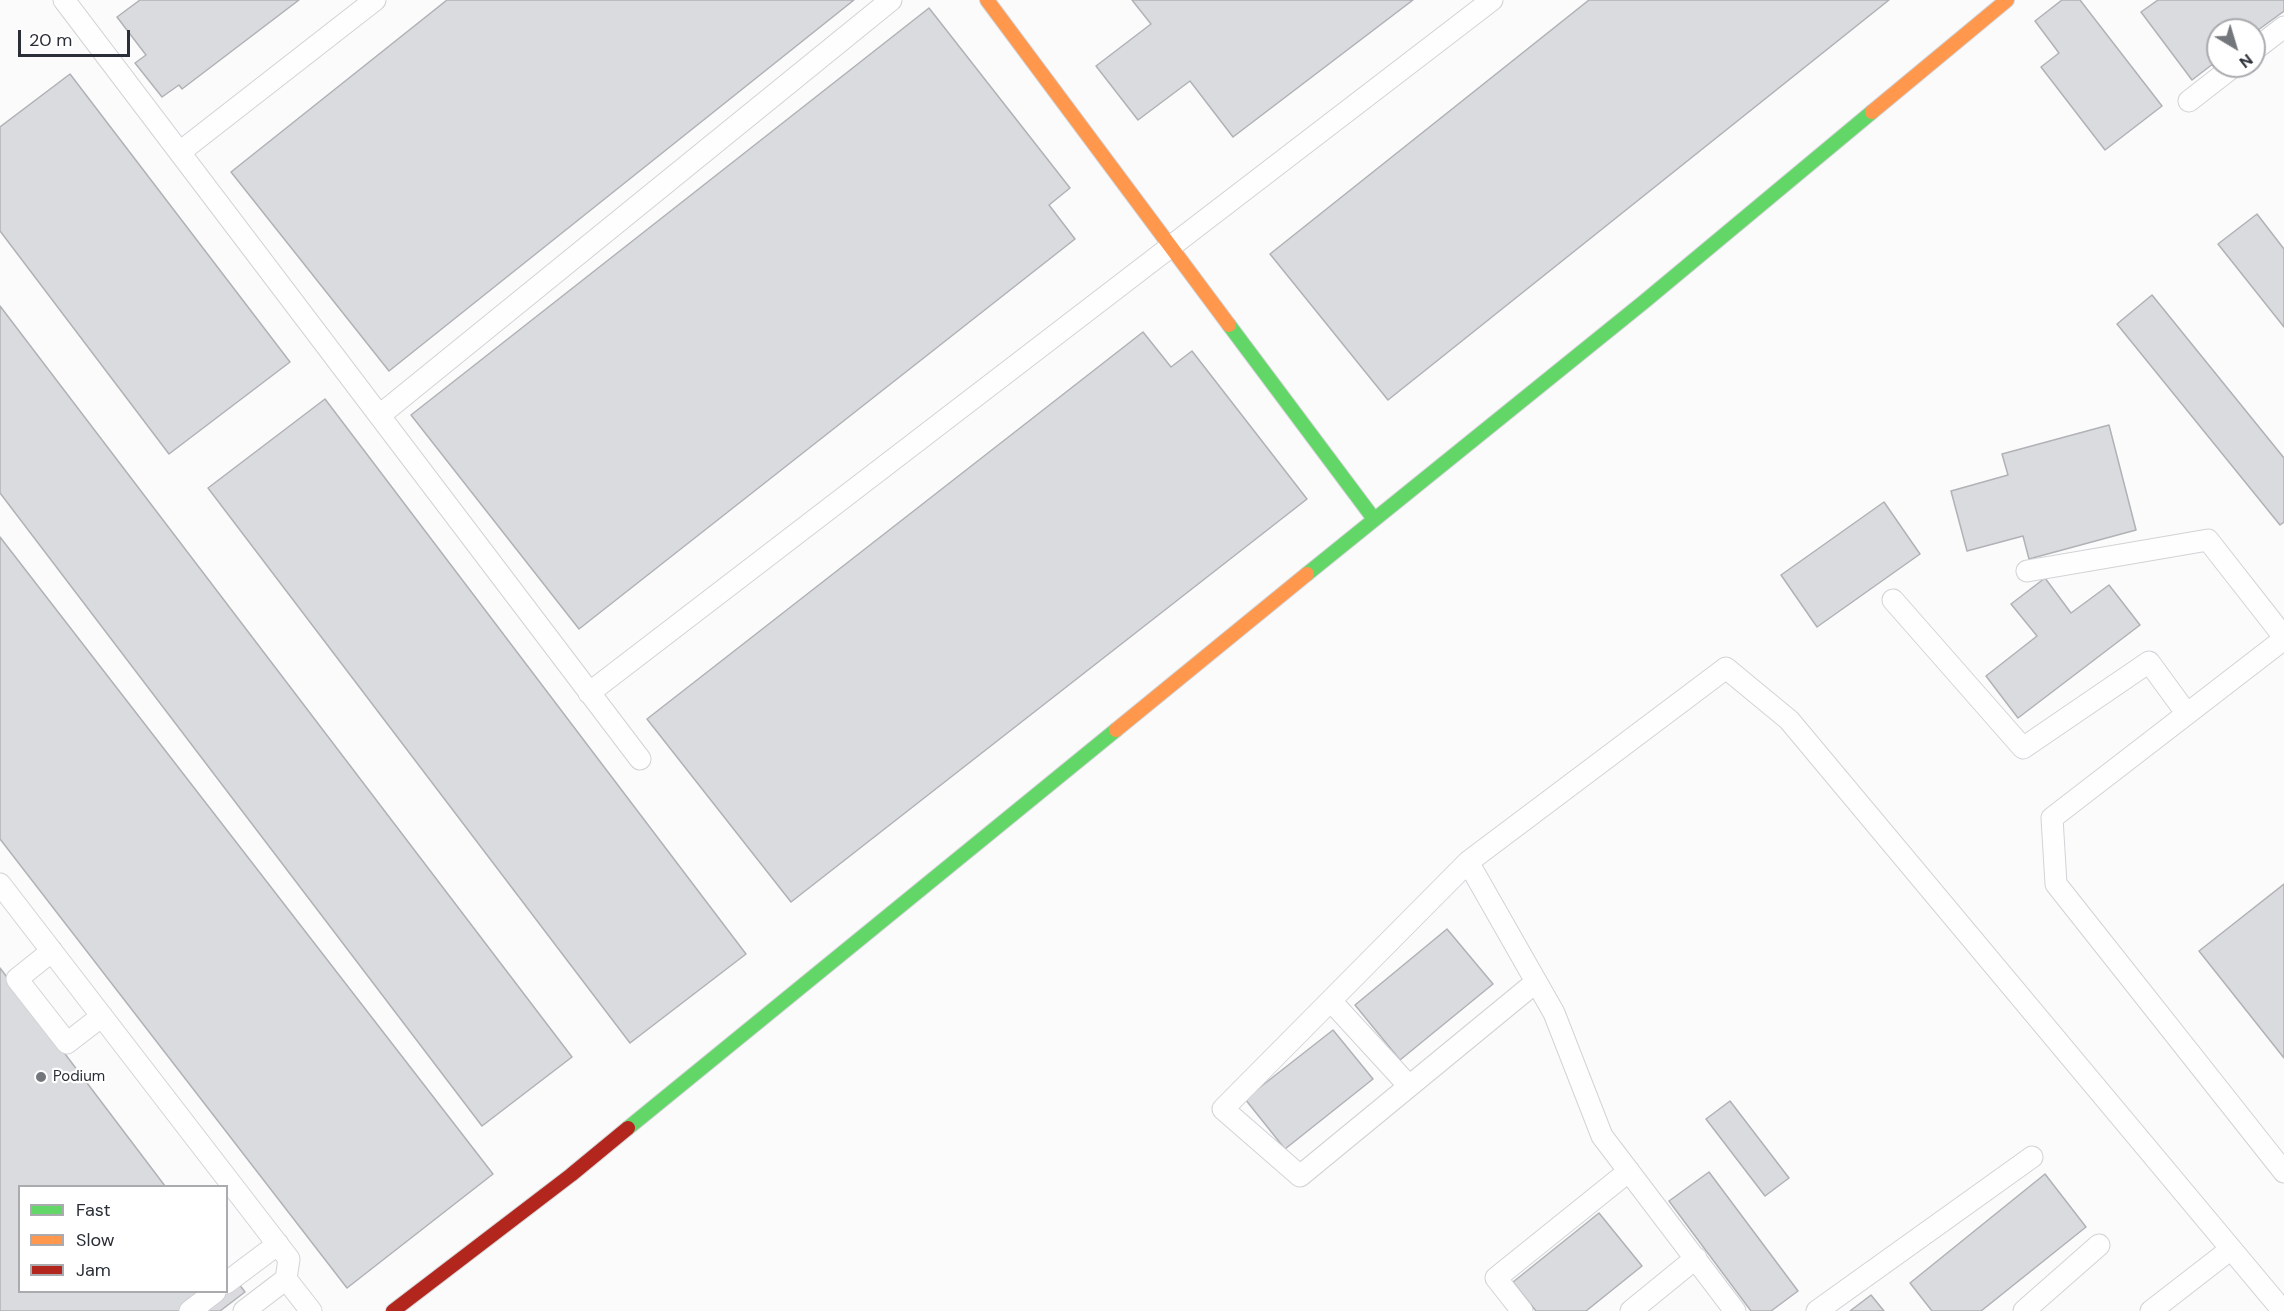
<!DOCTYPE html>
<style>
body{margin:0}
#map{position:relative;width:2284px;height:1311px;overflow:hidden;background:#fbfbfb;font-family:"DM Sans",sans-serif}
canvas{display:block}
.legend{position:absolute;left:18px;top:1185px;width:210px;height:108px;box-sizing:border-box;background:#fff;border:2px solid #aaabaf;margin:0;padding:8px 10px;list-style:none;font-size:18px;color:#2a2e36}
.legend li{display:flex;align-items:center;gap:12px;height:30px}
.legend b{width:30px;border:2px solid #aaabaf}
.north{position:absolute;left:2206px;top:18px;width:60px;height:60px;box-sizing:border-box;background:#fff;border:2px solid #aaabaf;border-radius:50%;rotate:142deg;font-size:16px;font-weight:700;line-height:24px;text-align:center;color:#2a2e36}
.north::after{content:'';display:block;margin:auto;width:21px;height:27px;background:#73767b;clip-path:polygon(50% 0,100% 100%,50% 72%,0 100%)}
.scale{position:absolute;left:18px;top:30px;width:112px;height:27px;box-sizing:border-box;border:3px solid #2a2e36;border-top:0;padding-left:8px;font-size:18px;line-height:21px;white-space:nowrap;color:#2a2e36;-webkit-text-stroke:4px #fff;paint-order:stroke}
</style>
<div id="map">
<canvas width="2284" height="1311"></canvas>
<ul class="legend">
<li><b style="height:8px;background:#63d668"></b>Fast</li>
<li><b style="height:8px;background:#ff974d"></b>Slow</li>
<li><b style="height:8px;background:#b3261e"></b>Jam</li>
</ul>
<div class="north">N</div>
<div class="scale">20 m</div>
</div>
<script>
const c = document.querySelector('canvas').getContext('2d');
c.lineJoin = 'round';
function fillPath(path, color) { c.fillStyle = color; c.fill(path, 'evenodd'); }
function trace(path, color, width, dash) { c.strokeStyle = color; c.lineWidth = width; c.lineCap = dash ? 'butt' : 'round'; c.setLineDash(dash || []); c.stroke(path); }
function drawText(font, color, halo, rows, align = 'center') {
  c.font = font + ' "DM Sans",sans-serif'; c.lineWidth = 4.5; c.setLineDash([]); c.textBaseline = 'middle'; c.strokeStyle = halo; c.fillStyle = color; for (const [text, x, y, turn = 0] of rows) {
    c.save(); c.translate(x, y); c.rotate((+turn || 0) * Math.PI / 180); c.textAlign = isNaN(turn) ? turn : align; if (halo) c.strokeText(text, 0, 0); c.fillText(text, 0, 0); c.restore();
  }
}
const building = new Path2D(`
 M140,0h159l-117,89 -3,-4 -17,12 -27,-34 11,-8 -29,-38z
 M447,0h407l-465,371 -158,-199z
 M1132,0h281l-180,137 -43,-56 -52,39 -42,-54 55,-42z
 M1589,0h300l-501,400 -118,-146z
 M2062,0h18l82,106 -57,44 -64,-83 18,-14 -24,-32z
 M2158,0h126v11l-30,22v-3h-36v30l-26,20 -51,-68z
 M929,8l141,180 -21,17 26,34 -496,390 -168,-214z
 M70,74l220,288 -121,92 -169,-223v-104z
 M2257,214l27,35v78l-66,-83z
 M2152,295l132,163v64l-4,3 -163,-201z
 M0,306l572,751 -90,69 -482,-633z
 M1143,332l28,35 21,-16 115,148 -516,403 -144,-183z
 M325,399l421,555 -116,89 -422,-555z
 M2109,425l27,105 -107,29 -6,-23 -56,15 -16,-60 57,-16 -6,-21z
 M1884,502l36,52 -103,73 -36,-52z
 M0,537l493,637 -146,114 -347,-449z
 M2045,578l26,35 38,-28 31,40 -122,93 -32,-42 51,-40 -26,-32z
 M2284,884v174l-85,-107z
 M1447,929l46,55 -93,76 -45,-55z
 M0,968l165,218h-145v106h206v-25l19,25 -25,19h-220z
 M1333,1030l40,49 -88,70 -40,-50z
 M1730,1101l59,77 -24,18 -59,-77z
 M1709,1172l89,119 -27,20h-20l-82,-110z
 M2045,1174l41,53 -105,84h-49l-22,-28z
 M1599,1213l43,53 -56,45h-50l-23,-29z
 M1871,1295l13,16h-34z`);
fillPath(building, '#d9dbdf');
trace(building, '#b0b2b6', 1.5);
const lane = new Path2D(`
 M64,0l576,759
 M2254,50l30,-23
 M2189,101l45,-35
 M180,152l195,-152
 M380,415l511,-415
 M2027,571l181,-31 76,97
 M1893,600l130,148 126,-86 38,52
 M2284,639l-232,179 4,66 228,288
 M589,693l903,-693
 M1468,862l-245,247 77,67 236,-194
 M0,884l289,375 -3,20 -42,32
 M52,951l-35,28 50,64 35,-27
 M1331,1001l78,85
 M286,1279l25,32
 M226,1283l52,-39
 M190,1311l25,-19
 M1522,1311l-26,-33 133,-107
 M1631,1311l65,-53
 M1735,1311l-133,-175 -48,-123 -86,-151 258,-194 63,52 494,591
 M1817,1311l215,-154
 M2024,1311l75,-66
 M2151,1311l80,-62`);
const fast = new Path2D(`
 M1229,325l145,194
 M1307,574l338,-273 227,-189
 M628,1128l488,-398`);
const slow = new Path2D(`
 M987,0l242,325
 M1872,112l135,-112
 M1116,730l191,-156`);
const jam = new Path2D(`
 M393,1311l178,-136 57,-47`);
trace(lane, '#d1d3d6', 23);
trace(fast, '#d1d3d6', 16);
trace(slow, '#d1d3d6', 16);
trace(jam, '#d1d3d6', 16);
trace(lane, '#fefefe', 21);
trace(fast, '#63d668', 14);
trace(slow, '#ff974d', 14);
trace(jam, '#b3261e', 14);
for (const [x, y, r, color] of [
 [41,1077,6,"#73767b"]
]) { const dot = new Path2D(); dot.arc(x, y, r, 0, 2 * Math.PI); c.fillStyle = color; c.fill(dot); trace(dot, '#fff', 2); }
drawText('15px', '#2a2e36', '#fff', [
 ["Podium",53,1077]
], 'left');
</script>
